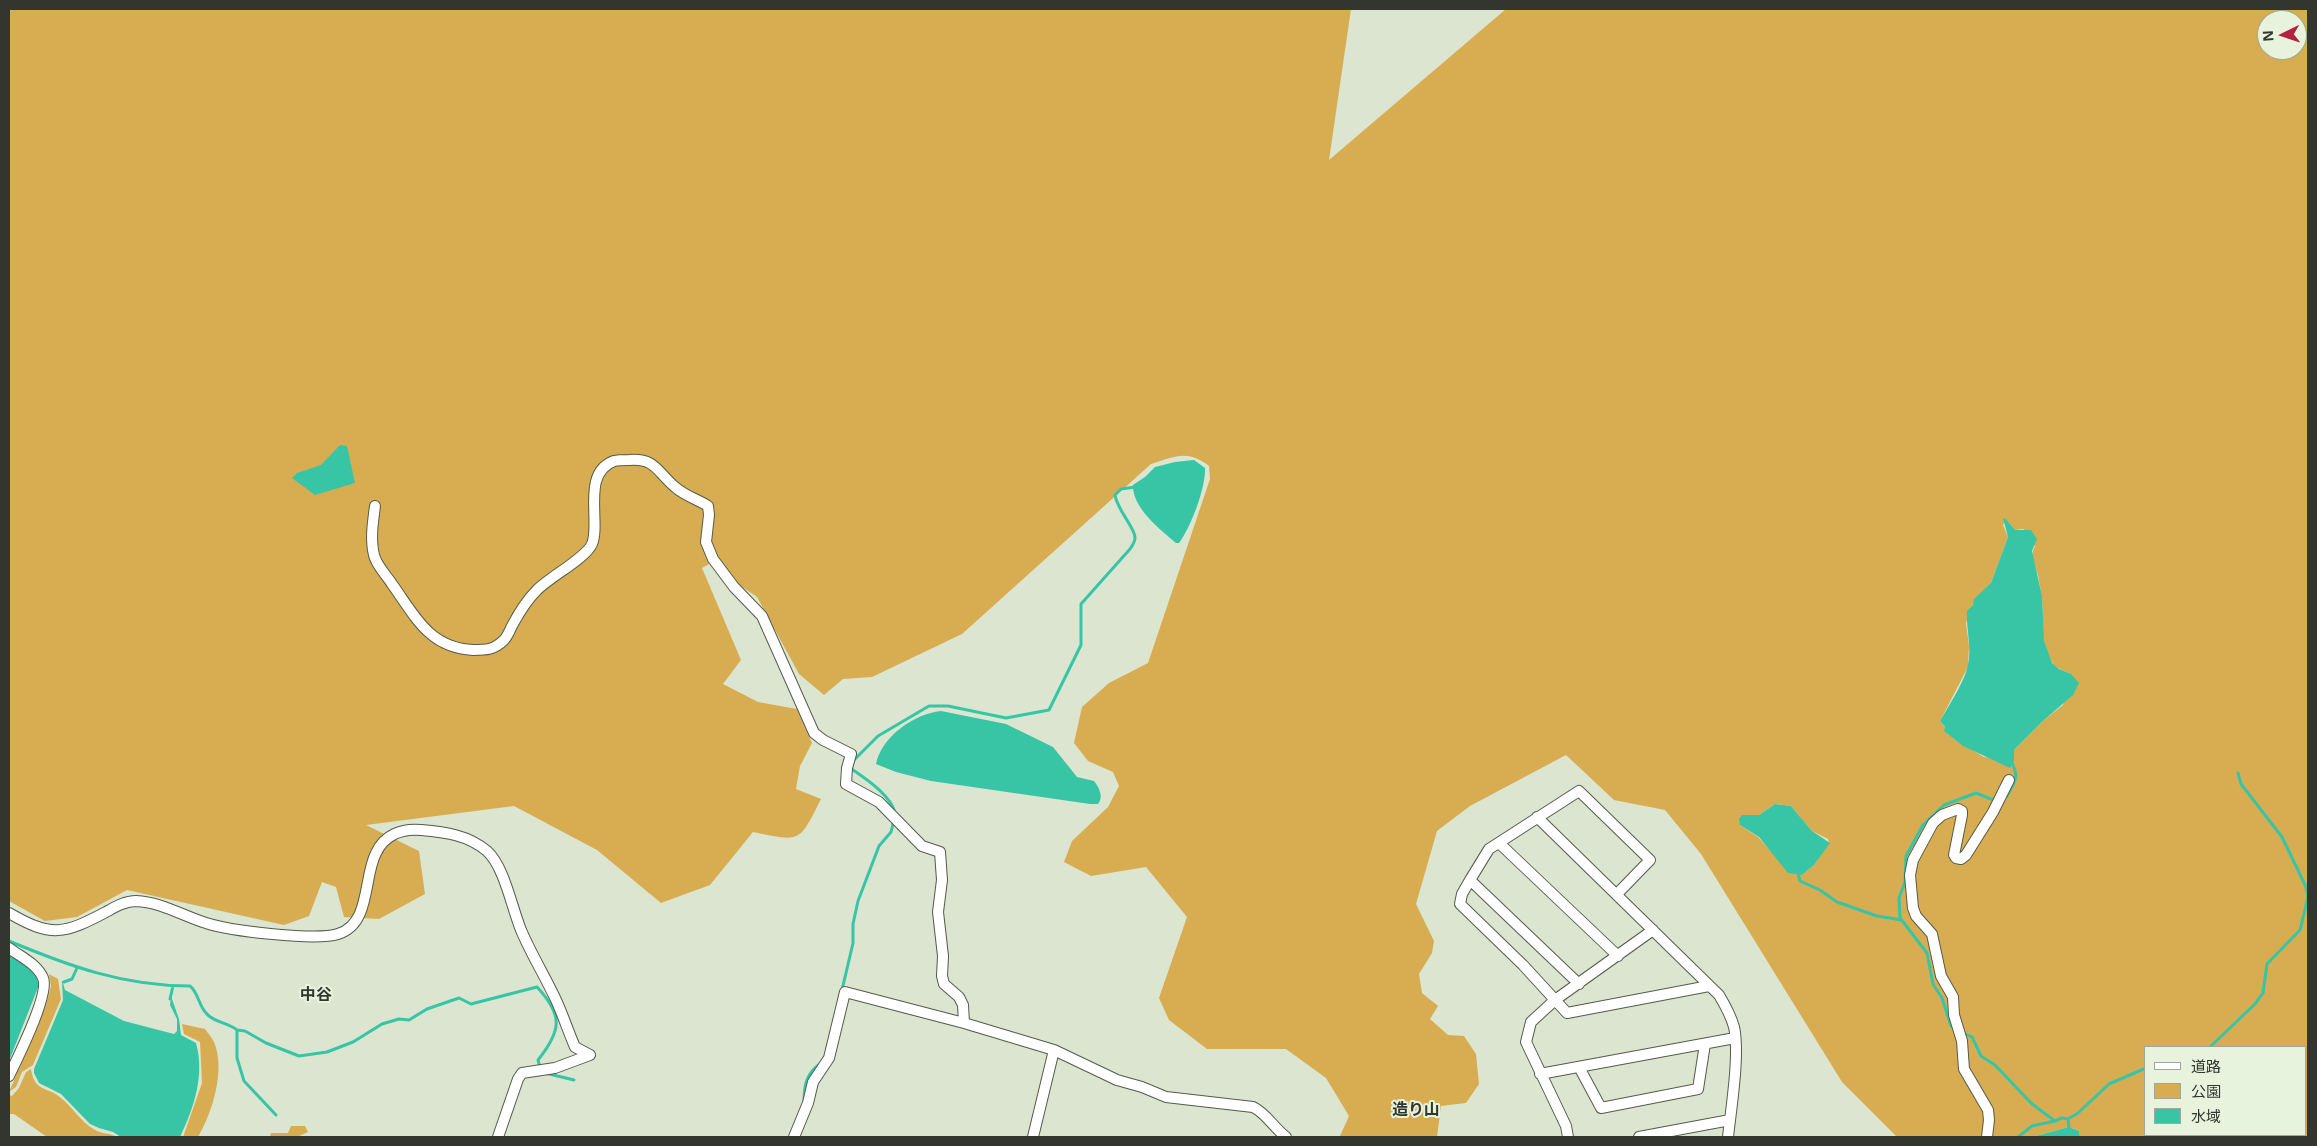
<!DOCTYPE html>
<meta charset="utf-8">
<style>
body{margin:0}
#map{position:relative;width:2317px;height:1146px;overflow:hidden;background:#dbe5d0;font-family:"Noto Sans","Noto Sans JP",sans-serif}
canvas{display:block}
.frame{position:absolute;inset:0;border:10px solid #32362e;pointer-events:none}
.legend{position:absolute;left:2144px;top:1046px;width:162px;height:90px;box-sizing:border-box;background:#e8f3dd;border:1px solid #9fa797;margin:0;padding:6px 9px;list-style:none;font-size:15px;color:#32362e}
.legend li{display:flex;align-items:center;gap:10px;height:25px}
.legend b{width:25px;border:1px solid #9fa797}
.north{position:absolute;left:2257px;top:10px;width:50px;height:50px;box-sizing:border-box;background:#e8f3dd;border:1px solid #9fa797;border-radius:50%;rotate:266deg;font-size:14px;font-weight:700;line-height:20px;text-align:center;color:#32362e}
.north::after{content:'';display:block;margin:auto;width:18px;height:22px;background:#b42241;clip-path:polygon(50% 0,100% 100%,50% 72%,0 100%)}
</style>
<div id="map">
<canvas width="2317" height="1146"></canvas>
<div class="frame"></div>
<ul class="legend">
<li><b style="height:6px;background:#fff"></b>道路</li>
<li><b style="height:14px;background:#d8ad52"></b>公園</li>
<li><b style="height:14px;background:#37c5a6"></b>水域</li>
</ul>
<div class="north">N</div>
</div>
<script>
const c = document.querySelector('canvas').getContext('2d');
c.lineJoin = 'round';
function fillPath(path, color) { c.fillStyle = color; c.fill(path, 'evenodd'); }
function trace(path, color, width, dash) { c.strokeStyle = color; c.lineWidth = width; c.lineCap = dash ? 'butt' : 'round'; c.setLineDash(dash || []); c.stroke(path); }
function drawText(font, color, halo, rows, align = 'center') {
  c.font = font + ' "Noto Sans","Noto Sans JP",sans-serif'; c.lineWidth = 4; c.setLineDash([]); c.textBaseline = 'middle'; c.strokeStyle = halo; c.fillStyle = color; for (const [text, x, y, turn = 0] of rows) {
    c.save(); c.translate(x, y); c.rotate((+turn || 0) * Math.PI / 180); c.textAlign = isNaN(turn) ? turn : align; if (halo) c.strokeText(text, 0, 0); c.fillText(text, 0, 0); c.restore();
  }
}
fillPath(new Path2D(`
 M9,9h1342l-22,151 177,-151h802v1128h-228l-1,-6 -10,-4 -37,10h-135l-55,-55 -141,-228 -36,-44 -51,-10 -48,-45 -96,51 -33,25 -21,73 18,37 -2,12 -13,21 3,19 16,13 -8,13 18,16 16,1 12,18 3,30 -13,19 -25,3 -4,31h-95l-2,-1 9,-20 -23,-38 -40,-29h-79l-38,-29 -10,-22 28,-81 -41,-50 -55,9 -27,-14 8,-21 36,-34 11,-21 -6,-14 -25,-11 -14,-18 8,-36 27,-24 39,-20 62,-184 -1,-13c-22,-17 -34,-9 -58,-2l-189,170 -90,43 -29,2 -19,16 -25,-21 -42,-77 -19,-13 -20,-25 -16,9 39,92 -18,24 35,18 39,7 15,34 -12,23 -4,23 25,10c-22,44 -20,43 -68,33l-43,53 -49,18 -64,-53 -83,-44 -148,19 53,26 6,43 -46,25 -35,-2 -8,-30 -14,-5 -13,34 -25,9 -157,-35 -50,27 -32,4 -36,-20zM2267,20h30v30h-30zM2007,520l8,10 8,-1 12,17c-6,10 0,18 3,29 1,7 3,15 4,23 2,21 -3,46 10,64 4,7 13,9 19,12l-8,31 -19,15 -30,30v11l-30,-4 -30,-18 -14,-18 28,-54 1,-21 -3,-23 7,-18 18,-22 17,-46 -5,-12zM1775,804l16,2 21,25 16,8 1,4 -15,22 -12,10 -34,-27 -10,-11 -18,-12v-6l3,-4h16zM2146,1047h160v88h-160z
 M49,974l9,5 3,20 -28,66 -11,7 -6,15 -7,5 37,-87 5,-19z
 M182,1024l23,5c3,4 7,9 9,13 12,28 -2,71 -16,95h-15l19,-54 -2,-41 -16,-8z
 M31,1069c1,6 2,10 6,15 5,6 14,6 20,11 15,10 22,26 38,35 7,4 15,3 22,7h-70l-33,-23h-5v-19l3,1 7,-8 7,-16z
 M291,1126h14l3,6 -11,5h-27l1,-4h17z`), '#d8ad52');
fillPath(new Path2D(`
 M340,445l7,1 8,37 -40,12 -23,-17 5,-5 24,-8z
 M1194,460l11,8c1,19 -14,59 -26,75h-3c-15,-13 -44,-35 -43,-58l12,-8 10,-10 20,-5z
 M2003,518l4,2 8,10h16l6,9 -5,12 10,45 2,45 8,22 7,6 12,5 8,9 -6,12 -29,25 -30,30v11l-4,7 -47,-22 -19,-15 1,-4 -5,-6c8,-14 25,-40 28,-56 4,-17 -2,-36 -1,-54l6,-6 1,-6 17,-16 17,-46z
 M941,711l65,13 47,23 24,30 17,4c5,6 10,16 4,23h-8l-159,-23 -35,-9 -20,-8c6,-28 38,-50 65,-53z
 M1775,804l16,2 21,25 18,12 -16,22 -12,10 -14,-2 -29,-36 -19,-12 -1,-6 3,-4h17z
 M9,955c12,8 27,15 30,30l-30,76z
 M62,981h5l-4,2 2,7 59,31 50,13 3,-3v-12l-7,-14 1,-9 8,23 2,16 15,8c9,32 -2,65 -16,94h-59l-8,-5 -14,-4 -9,-4 -29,-30 -22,-11 -5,-10v-4l29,-69z
 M2069,1127l10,4 1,6h-48z`), '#37c5a6');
trace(new Path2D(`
 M853,761l25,-25 51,-30h19l58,12 43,-8 32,-65v-41l49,-55c2,-3 5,-7 5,-11 1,-9 -18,-28 -20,-43l6,-6 14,-2
 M851,767l2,3c13,9 40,27 42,44
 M2007,796c8,-15 13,-18 4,-35
 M1798,873l2,8 20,9 17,12 40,14 25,4
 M9,941c60,25 114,45 181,45 8,6 9,20 16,27 8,10 21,9 31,17v28l7,23 32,34
 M64,982l8,-3 5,-11
 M842,990l11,-47v-19l5,-23 21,-55 12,-14 3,-12
 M170,999l3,-13
 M1955,1029l-4,-3 -9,-28 -9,-14 -6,-31 -27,-35 -1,-20 6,-16 1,-26 17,-31 21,-20 32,-12 20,8
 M237,1030l8,1 21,12 33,13 28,-4 26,-10 29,-18 17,-5 10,1 18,-11 32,-11 12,6 66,-17c26,28 25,43 1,73l2,7
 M1961,1032l11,5 9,19 14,9 37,39 23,17 7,-3 6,1 1,10
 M2210,1047l45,-43 8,-11 4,-29 33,-34 8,-33 -2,-10 -24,-50 -41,-53 -3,-11
 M545,1073l29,7
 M804,1101c0,-17 3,-28 17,-38
 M2068,1119l10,-6 31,-29 37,-16
 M2018,1137l14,-11 23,-5`), '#37c5a6', 3);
const minor = new Path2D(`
 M375,506c-2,16 -5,33 -1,49 2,10 13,21 18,29 23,32 37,64 81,66 13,0 21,0 31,-10 4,-4 6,-11 9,-16 7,-13 14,-24 24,-34 14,-14 49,-32 55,-46 9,-22 -11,-71 22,-83 4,-1 11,-1 15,-1 27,-2 28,12 46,27 10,9 22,12 33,19l1,9 -3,27 7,17 21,28 28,29 52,117 9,7 28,14 -4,14 -1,16 33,18 43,44 18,6 2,28 -4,32 5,44 -1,20 2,8 15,13 4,8 1,18
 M1537,817l182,178c6,10 12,21 15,32 6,27 -3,82 -6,110
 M1499,843l119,113
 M1470,880l-8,14 -2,10 63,61 44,48 142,-27
 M9,913c43,25 55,21 97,-1 9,-5 19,-11 30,-11 25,1 47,15 70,22 24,8 110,18 132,11 33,-10 25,-56 38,-81 8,-18 26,-25 45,-23 24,2 47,5 66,21 17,15 25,57 34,79 10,24 24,46 35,70 7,15 12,31 19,47l15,8
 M9,948c12,9 28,16 34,30 7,16 -26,81 -34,98
 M1579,984l-109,-104 19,-31 90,-58 71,69 -33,34
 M1579,1067l22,41 97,-19 7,-45
 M1540,1074l195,-36
 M498,1137l20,-58 4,-6 33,-5 35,-13
 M794,1137l14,-34 5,-21 16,-24 16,-66 119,31 90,27 63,30 25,7 24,10 87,10c13,6 21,21 33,30
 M1033,1137l21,-87
 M1568,1137l-2,-11 -40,-84 5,-20 24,-22 98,-70
 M1639,1137l91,-17
 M1987,1137l2,-17 -1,-10 -24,-41 -2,-28 -8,-26 -1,-18 -12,-21 -9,-42 -16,-18 -3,-8 -3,-33 3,-15 20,-37 9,-8 16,-6 4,2v4l-8,40 2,3 5,1 5,-4 27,-43 16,-32`);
trace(minor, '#535c4a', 12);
trace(minor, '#fff', 10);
drawText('bold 16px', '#32362e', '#e8f3dd', [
 ["中谷",316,995],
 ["造り山",1416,1110]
]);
</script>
